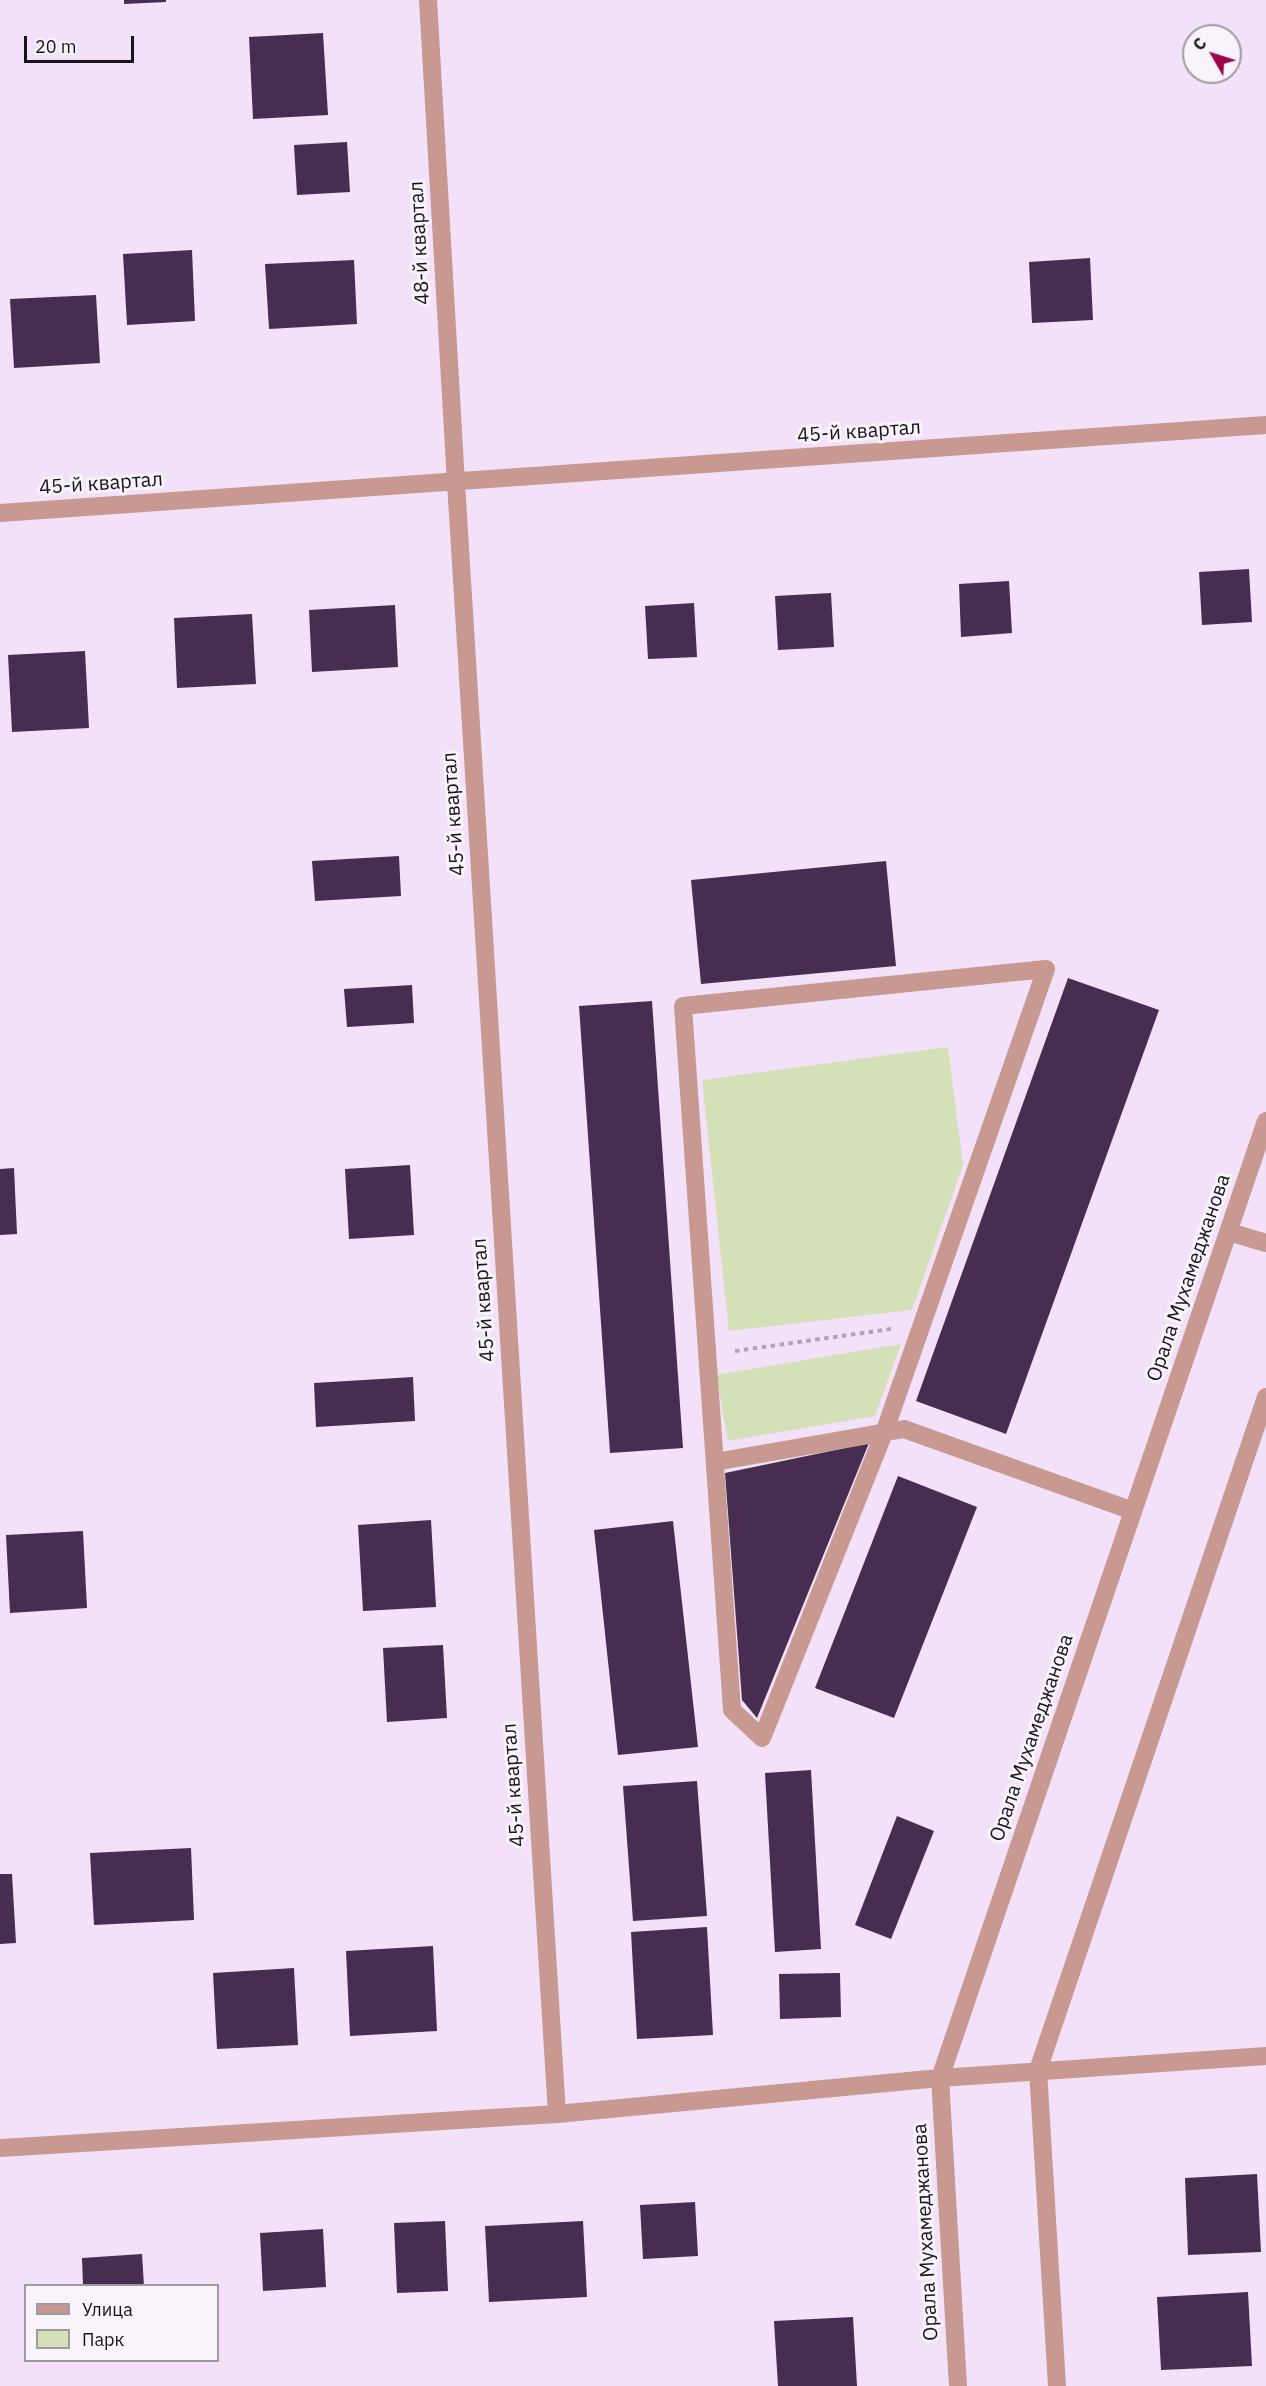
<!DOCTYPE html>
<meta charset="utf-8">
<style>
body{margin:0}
#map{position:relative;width:1266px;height:2386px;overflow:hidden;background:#f2e1f9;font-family:"IBM Plex Sans",sans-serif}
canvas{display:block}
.legend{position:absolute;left:24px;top:2284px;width:195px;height:78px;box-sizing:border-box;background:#f9f3fc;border:2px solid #9f9aa2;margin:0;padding:8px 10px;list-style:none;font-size:18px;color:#19141c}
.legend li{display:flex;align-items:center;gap:12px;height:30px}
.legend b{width:30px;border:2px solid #9f9aa2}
.north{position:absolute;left:1182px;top:24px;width:60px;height:60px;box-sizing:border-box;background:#f9f3fc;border:2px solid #9f9aa2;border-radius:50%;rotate:309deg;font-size:16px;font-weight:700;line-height:24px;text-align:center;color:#19141c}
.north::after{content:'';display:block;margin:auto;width:21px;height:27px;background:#9d054e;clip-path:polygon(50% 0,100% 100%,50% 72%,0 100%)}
.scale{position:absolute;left:24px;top:36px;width:110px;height:27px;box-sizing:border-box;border:3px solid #19141c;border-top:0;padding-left:8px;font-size:18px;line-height:21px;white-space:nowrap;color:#19141c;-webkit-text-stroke:4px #f9f3fc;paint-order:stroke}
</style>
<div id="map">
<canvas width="1266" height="2386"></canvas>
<ul class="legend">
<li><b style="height:8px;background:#c79990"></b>Улица</li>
<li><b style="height:16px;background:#d4e1b8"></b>Парк</li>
</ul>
<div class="north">С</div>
<div class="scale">20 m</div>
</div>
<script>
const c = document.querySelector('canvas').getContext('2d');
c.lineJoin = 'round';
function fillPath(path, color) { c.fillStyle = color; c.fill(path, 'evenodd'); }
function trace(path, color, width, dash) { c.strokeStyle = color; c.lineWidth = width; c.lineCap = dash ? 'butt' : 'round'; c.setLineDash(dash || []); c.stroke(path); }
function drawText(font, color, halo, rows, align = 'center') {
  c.font = font + ' "IBM Plex Sans",sans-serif'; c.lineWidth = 6; c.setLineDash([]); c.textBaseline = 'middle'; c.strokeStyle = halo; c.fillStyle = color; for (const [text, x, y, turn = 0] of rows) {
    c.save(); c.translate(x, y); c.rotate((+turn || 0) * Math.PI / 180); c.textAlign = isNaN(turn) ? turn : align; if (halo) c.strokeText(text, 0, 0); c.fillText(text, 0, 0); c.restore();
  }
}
fillPath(new Path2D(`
 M948,1047l15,118 -51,145 -183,21 -27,-251z
 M901,1344l-26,72 -147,25 -12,-66z`), '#d4e1b8');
fillPath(new Path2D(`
 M124,0h42v2l-42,2z
 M323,33l5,82 -75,4 -4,-82z
 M347,142l3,50 -53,3 -3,-50z
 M192,250l3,71 -68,4 -4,-71z
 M1090,258l3,62 -61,3 -3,-61z
 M354,260l3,64 -88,5 -4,-65z
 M96,295l4,68 -86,5 -4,-69z
 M1249,569l3,53 -50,3 -3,-53z
 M1009,581l3,52 -51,4 -2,-53z
 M831,593l3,54 -56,3 -3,-54z
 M694,603l3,54 -49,2 -3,-53z
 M395,605l3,62 -86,5 -3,-62z
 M252,614l4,70 -79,4 -3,-70z
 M85,651l4,77 -77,4 -4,-77z
 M399,856l2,40 -86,5 -3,-40z
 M886,861l10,105 -195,18 -10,-104z
 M1068,978l91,32 -153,424 -90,-33z
 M412,985l2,38 -67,4 -3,-38z
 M652,1001l31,447 -73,5 -31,-447z
 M410,1165l4,70 -65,4 -4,-70z
 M14,1168l3,66 -17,1v-66z
 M413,1377l2,44 -99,6 -2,-44z
 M869,1443l-112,275 -15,-18 -17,-227z
 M898,1476l79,31 -83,211 -79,-30z
 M431,1520l5,87 -73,4 -5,-86z
 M673,1521l25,226 -80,8 -24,-225z
 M83,1531l4,77 -77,5 -4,-78z
 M443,1645l4,73 -60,4 -4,-74z
 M811,1770l10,179 -46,3 -10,-179z
 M697,1781l10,135 -74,5 -10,-135z
 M897,1816l37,15 -43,108 -36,-14z
 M191,1848l3,72 -100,5 -4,-72z
 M0,1874h12l4,69 -16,1z
 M707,1927l6,108 -76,4 -6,-107z
 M433,1946l4,85 -87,5 -4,-85z
 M294,1968l4,77 -81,4 -4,-76z
 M840,1973l1,44 -61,2 -1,-45z
 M1257,2174l4,78 -73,3 -3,-77z
 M695,2202l3,54 -55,3 -3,-54z
 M445,2221l3,70 -51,2 -3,-70z
 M583,2221l4,76 -98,5 -4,-76z
 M323,2229l3,58 -63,4 -3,-58z
 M142,2254l2,32h-61l-1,-28z
 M1248,2292l4,74 -91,4 -4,-73z
 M853,2317l4,69h-79l-4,-65z`), '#472e51');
trace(new Path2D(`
 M735,1351l156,-22`), '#afa2b5', 4, [4.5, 4.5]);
trace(new Path2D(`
 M428,0l28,483 101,1631
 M0,513l1266,-88
 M1046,969l-162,464 -122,305 -30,-28 -49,-704z
 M1229,1232l37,11
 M715,1462l189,-33 229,82
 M0,2148l557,-34 383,-36 326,-22
 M958,2386l-18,-308 326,-957
 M1057,2386l-19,-316 228,-673`), '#c79990', 18);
drawText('20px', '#19141c', '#f9f3fc', [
 ["48-й квартал",420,243,-93],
 ["45-й квартал",859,432,-4],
 ["45-й квартал",101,484,-4],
 ["45-й квартал",454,814,-94],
 ["Орала Мухамеджанова",1189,1278,-71],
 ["45-й квартал",484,1300,-94],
 ["Орала Мухамеджанова",1032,1738,-71],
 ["45-й квартал",514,1785,-94],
 ["Орала Мухамеджанова",926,2232,-93]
]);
</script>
